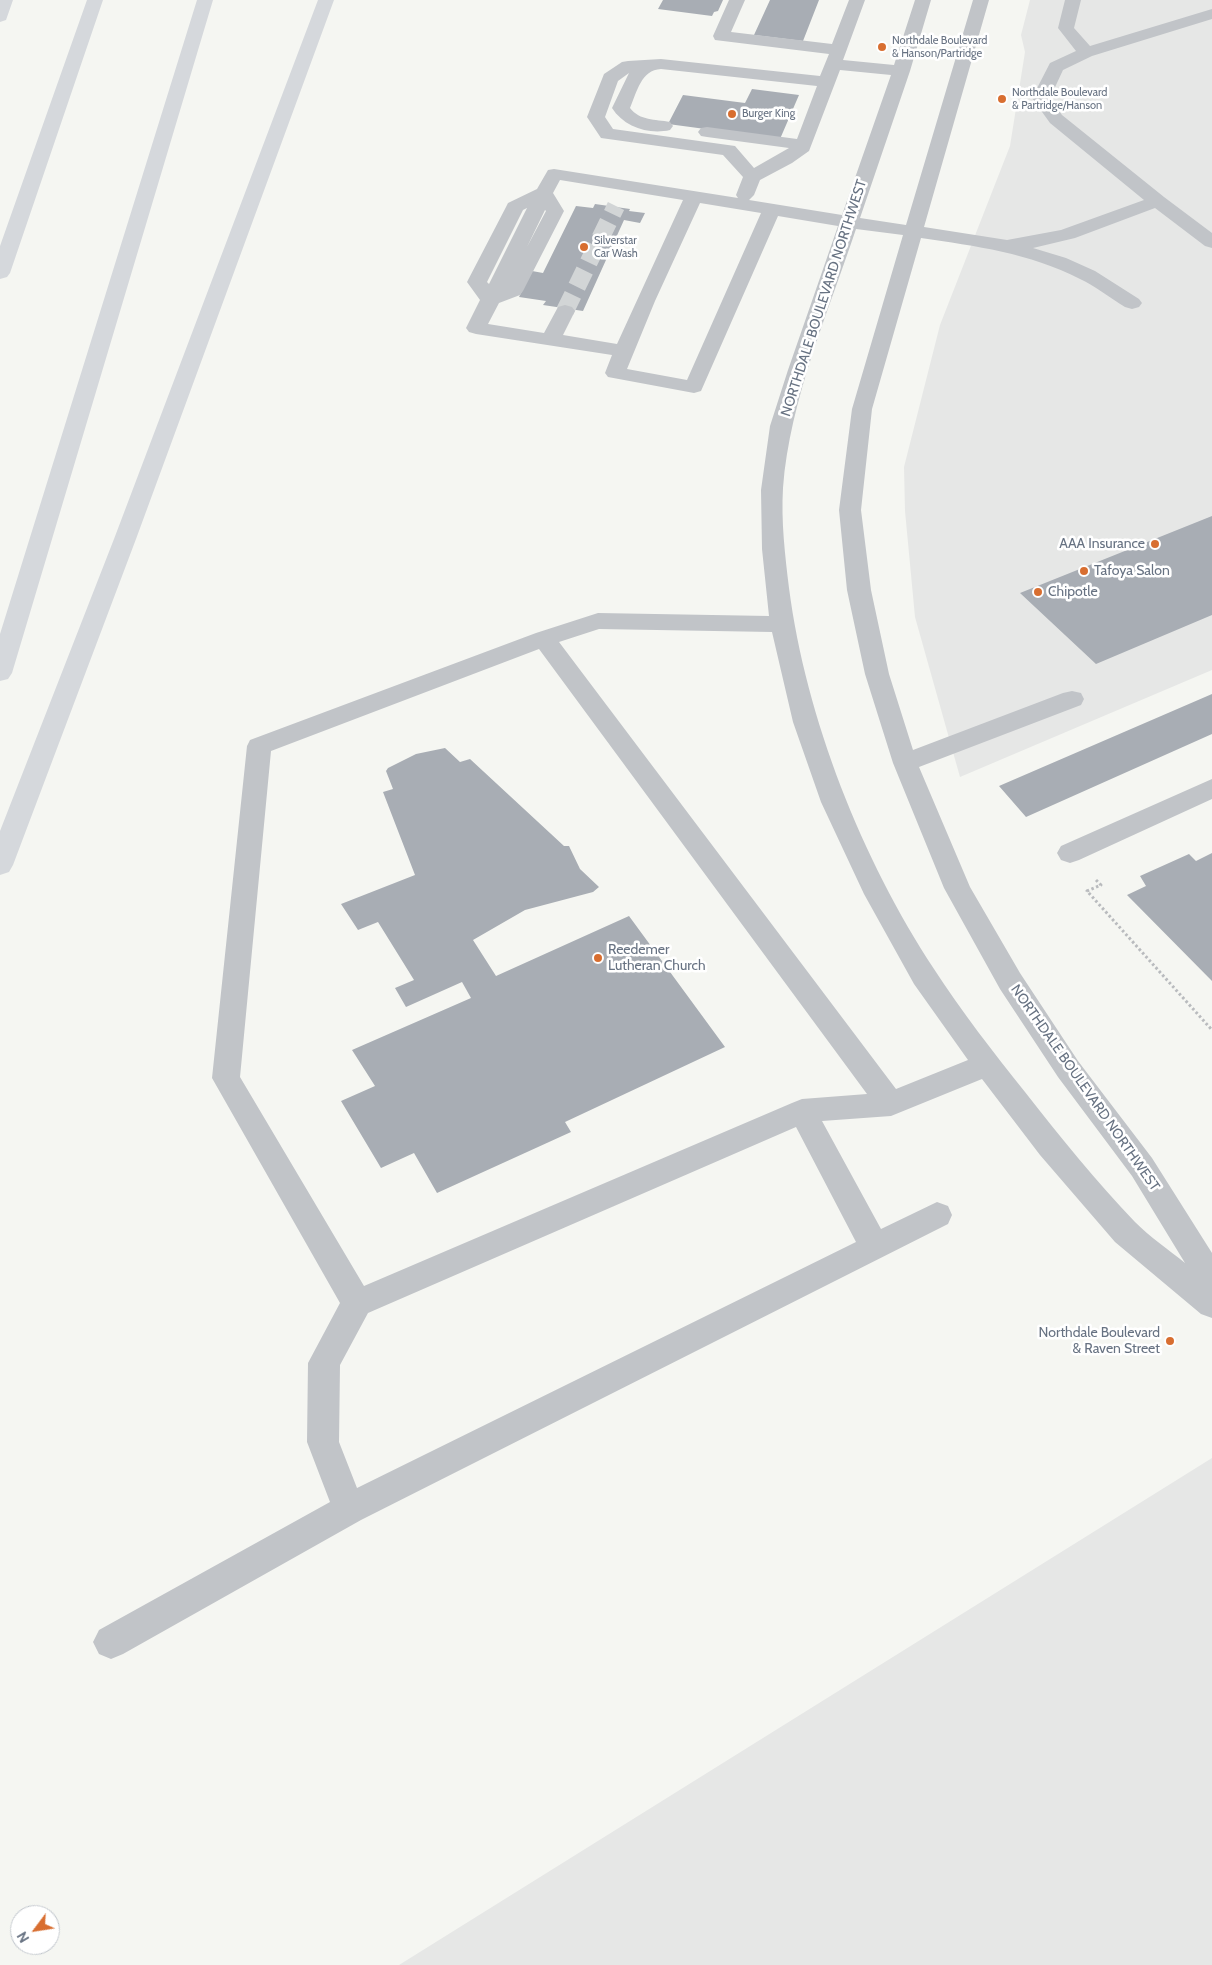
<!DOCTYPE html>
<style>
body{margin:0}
#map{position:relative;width:1212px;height:1965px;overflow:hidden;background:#f5f6f2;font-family:Cabin,sans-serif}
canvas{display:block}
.north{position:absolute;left:10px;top:1905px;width:50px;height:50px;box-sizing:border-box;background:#fff;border:1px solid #c2c7cd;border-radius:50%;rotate:239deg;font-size:14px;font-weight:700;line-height:20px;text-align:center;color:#677282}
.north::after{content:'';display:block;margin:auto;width:18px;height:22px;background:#d86e30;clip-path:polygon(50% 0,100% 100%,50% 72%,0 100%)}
</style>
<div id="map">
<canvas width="1212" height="1965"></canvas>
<div class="north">N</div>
</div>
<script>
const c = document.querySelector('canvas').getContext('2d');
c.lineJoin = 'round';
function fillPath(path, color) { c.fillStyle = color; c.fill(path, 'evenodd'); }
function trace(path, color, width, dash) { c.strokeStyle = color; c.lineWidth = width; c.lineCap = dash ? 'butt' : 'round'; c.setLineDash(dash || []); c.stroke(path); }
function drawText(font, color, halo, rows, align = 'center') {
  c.font = font + ' Cabin,sans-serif'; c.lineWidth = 5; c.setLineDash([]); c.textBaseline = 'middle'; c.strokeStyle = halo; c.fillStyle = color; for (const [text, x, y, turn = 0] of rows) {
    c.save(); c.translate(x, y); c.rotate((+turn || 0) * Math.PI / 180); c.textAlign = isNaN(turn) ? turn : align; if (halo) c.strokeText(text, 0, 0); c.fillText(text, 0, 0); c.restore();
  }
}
fillPath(new Path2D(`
 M1030,0h182v670l-252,107 -45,-160 -10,-106 -1,-44 36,-142 70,-179 15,-94 -4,-17z
 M1212,1458v507h-813z`), '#e6e7e6');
fillPath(new Path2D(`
 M663,0h60l-5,11 -4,1 -2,4 -54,-7z
 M770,0h49l-16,41 -49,-6z
 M752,89l47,6 -19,44 -112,-15 15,-29 62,8z
 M595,204l35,5 -1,2 16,2 -5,10 -16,-3 -41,91 -40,-6 3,-4 -27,-4 13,-26 11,2 33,-67 17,2z
 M1212,516v99l-116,49 -76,-71z
 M1212,694v40l-186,83 -27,-31z
 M445,748l15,14 10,-3 94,87h5l11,23 19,18 -6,5 -68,18 -52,30 23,36 133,-60 96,131 -160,75 6,10 -134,61 -23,-40 -33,15 -40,-67 34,-15 -23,-36 119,-52 -9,-16 -56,25 -11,-19 19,-8 -36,-58 -20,8 -17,-26 74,-29 -32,-83 10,-3 -7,-18 2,-3 28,-14z
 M1212,853v128l-85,-86 19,-9 -6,-10 49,-22 7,7z`), '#a8adb4');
trace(new Path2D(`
 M565,311l51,-105`), '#d2d5d6', 18, [18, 9]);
trace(new Path2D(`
 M1096,880l5,5 -14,6 125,139`), '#b9bbbe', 3, [2.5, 2.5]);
fillPath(new Path2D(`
 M729,0h16l-14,32 101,12 17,-44h16l-22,60 51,5 21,-65h16l-21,71 -50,147 46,7 67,-225h16l-65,227 83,13 54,-10 83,-30 -94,-77 -18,-25 18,-35 26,-12 -18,-23 7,-28h16l-7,28 16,18 122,-37v10l-120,37 -29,14 -13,28 12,17 102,82 48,36v15l-7,-2 -50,-38 -80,30 -42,10 33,10 29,13 44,28 3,4 -3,4 -7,2 -7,-2c-15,-9 -30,-21 -45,-28 -51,-26 -104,-33 -159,-41l-49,171 -11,101 10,80 18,84 24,76 150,-57 9,-2 9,2 3,6 -3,6 -162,62 51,120 50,86 58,88 74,97 60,95v65l-11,-4 -86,-72 -75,-87 -58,-76 -91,37 -69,5 59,108 56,-27 11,4 4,9 -4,9 -587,296 -238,134 -12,5 -12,-5 -6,-12 6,-12 231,-128 -23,-60 1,-79 32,-60 -128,-225 35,-332 3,-6 286,-107 62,-20 171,3 -7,-67 -1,-59 9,-64 18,-56 50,-144 -60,-10 -77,175 -7,2 -86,-16 -3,-4 7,-18 -136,-21 -7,-2 -3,-4 14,-28 -13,-18 39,-75 2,-4 29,-14 11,-19 6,-1 184,29 -2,-3 7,-18 -20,-22 -122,-17 -14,-21 17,-43 18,-12 6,-1 33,-2 159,17 9,-22 -114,-14 -2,-4zM661,69l156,17 -20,53 -90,-12 -6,1 -3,4 3,4 6,1 82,11 -35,20 -19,-22 -122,-17 -8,-12 13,-36 11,-8 -17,35c12,19 37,27 58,22l3,-4 -3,-4c-15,-3 -30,-1 -40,-14 7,-16 11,-38 31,-39zM840,70l51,5 -49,140 -93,-15 5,-5 6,-15 32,-17 17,-12zM560,180l123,20 -66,144 -54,-9 12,-24 -3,-4 -7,-2 -7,2 -14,26 -56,-9 11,-21 21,-8 3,-4 41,-80 -11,-18zM700,203l61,10 -74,167 -60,-11 28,-68zM527,208l-38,76 -2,-2 36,-72zM545,210l1,1 -19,36zM856,229l47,6 -51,174 -13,101 8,80 18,84 28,89 51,125 56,101 58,88 74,99 53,87c-16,-13 -35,-26 -50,-41 -39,-41 -75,-85 -110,-130 -32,-40 -63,-80 -91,-123 -72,-110 -128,-250 -145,-381 -4,-33 -8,-67 -6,-100 7,-89 45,-175 73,-259zM599,629l173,3 21,90 28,80 43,92 50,90 54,76 -72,29 -337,-447zM539,649l328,445 -65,5 -10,4 -428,183 -124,-209 31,-326zM796,1127l60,115 -499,246 -18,-46 1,-77 28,-52z
 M1212,779v20l-133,61 -9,3 -9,-3 -4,-7 4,-7z`), '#c1c4c8');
fillPath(new Path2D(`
 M0,0h13l-7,20 -6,2z
 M87,0h16l-93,273 -3,4 -7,2v-33z
 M197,0h16l-201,673 -4,6 -8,2v-47z
 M318,0h16l-198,539 -123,326 -4,7 -9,3v-44l114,-292z`), '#d5d8dc');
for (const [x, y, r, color] of [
 [882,47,5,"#d86e30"],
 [1002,99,5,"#d86e30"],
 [732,114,5,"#d86e30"],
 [584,247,5,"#d86e30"],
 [1155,544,5,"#d86e30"],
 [1084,571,5,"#d86e30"],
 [1038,592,5,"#d86e30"],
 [598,958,5,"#d86e30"],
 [1170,1341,5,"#d86e30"]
]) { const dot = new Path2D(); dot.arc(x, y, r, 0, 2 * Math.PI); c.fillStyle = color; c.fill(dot); trace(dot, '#fff', 2); }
drawText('11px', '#677282', '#fff', [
 ["Northdale Boulevard",892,41],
 ["& Hanson/Partridge",892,54],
 ["Northdale Boulevard",1012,93],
 ["& Partridge/Hanson",1012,106],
 ["Burger King",742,114],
 ["Silverstar",594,241],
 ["Car Wash",594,254]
], 'left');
drawText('14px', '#677282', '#fff', [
 ["NORTHDALE BOULEVARD NORTHWEST",824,298,-72],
 ["NORTHDALE BOULEVARD NORTHWEST",1085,1088,55]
]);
drawText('14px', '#677282', '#fff', [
 ["AAA Insurance",1145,544,"right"],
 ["Tafoya Salon",1094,571],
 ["Chipotle",1048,592],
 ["Reedemer",608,950],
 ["Lutheran Church",608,966],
 ["Northdale Boulevard",1160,1333,"right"],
 ["& Raven Street",1160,1349,"right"]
], 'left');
</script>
